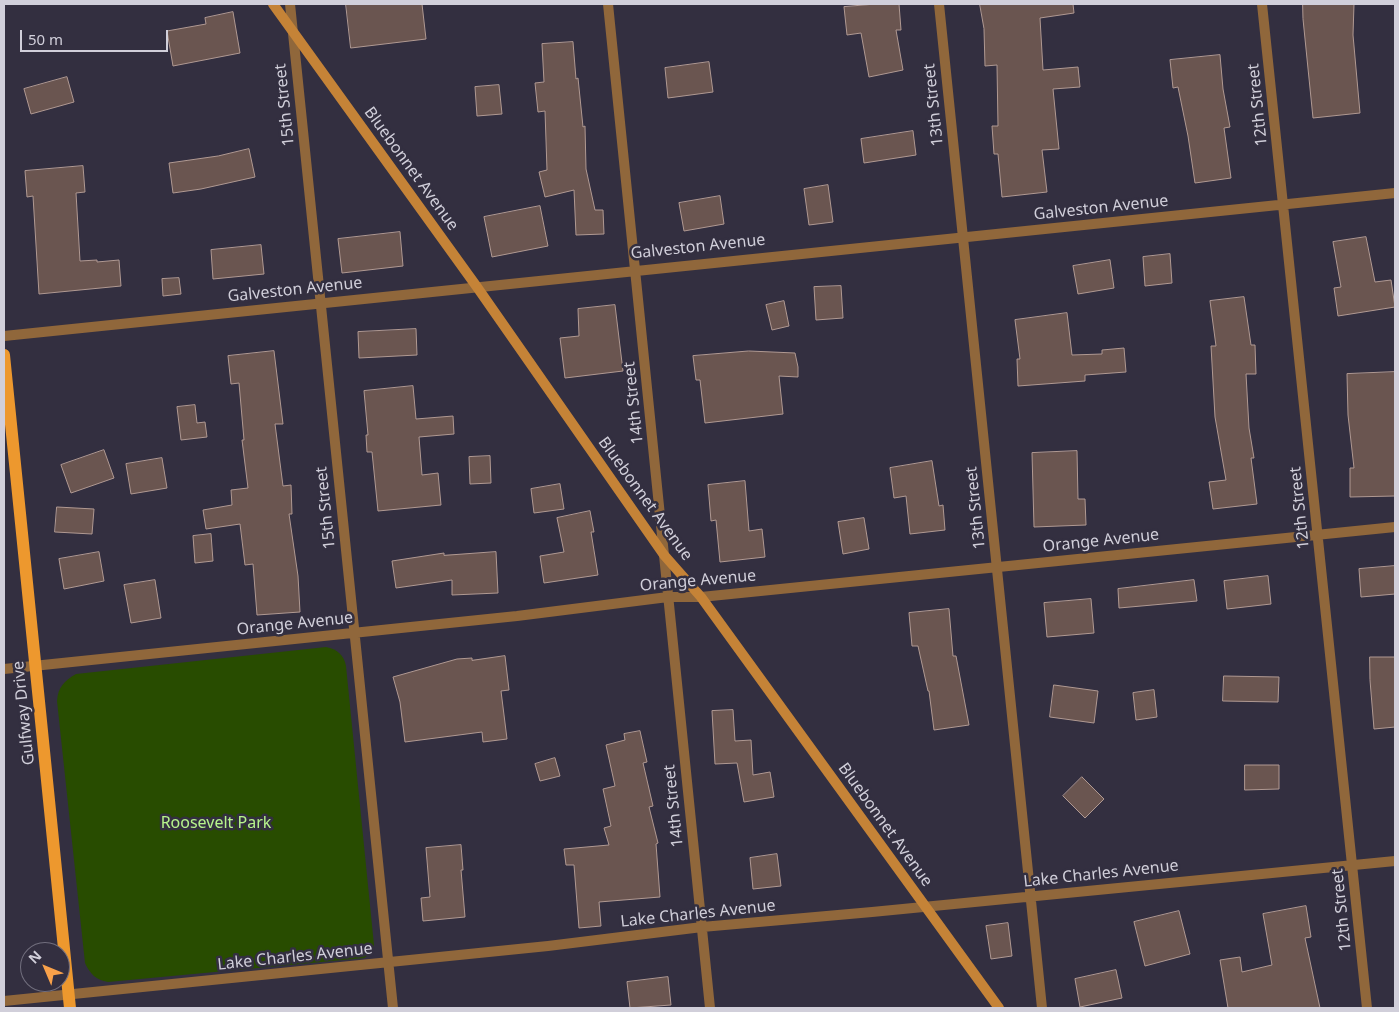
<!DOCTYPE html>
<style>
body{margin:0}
#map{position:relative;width:1399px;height:1012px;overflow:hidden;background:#332f40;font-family:"Noto Sans",sans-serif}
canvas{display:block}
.frame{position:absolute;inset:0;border:5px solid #d1cfda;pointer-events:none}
.north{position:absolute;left:20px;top:942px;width:50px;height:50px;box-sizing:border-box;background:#332f40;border:1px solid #726f7e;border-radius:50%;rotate:315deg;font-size:14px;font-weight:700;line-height:20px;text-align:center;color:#d1cfda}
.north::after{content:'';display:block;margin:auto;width:18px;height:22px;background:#f8a14a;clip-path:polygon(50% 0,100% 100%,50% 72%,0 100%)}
.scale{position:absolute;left:20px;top:30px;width:148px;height:22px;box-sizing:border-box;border:2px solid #d1cfda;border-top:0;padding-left:6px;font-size:15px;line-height:18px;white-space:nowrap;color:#d1cfda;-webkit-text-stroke:4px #332f40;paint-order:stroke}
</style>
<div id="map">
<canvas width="1399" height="1012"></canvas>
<div class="frame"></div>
<div class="north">N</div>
<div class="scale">50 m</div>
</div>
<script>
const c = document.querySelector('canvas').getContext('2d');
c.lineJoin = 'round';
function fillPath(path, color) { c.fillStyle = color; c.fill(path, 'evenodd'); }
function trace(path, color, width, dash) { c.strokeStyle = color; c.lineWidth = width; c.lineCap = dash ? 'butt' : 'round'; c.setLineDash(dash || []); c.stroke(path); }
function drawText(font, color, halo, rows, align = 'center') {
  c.font = font + ' "Noto Sans",sans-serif'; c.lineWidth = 5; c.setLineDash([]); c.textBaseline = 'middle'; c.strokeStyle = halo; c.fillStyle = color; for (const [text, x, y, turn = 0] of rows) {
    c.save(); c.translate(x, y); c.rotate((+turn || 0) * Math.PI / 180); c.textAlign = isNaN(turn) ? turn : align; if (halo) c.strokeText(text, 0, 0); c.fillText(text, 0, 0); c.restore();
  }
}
fillPath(new Path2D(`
 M326,647c11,2 18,8 20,19l28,279 -4,9 -6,4 -256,24c-12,-2 -18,-8 -23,-19l-28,-262c1,-14 7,-20 19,-27z`), '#284c00');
const building = new Path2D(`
 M346,4h76l4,35 -75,9z
 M876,4h23l2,26h-5l7,40 -34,7 -8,-44 -14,2 -3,-28z
 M980,4h93l1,9 -34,5 3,52 35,-3 2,20 -27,2 6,60 -17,1 5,42 -45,5 -4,-43h-4l-2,-28h6l-1,-61 -12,1 -1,-37z
 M1303,4h51l-1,31 7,78 -47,5 -10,-99z
 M233,12l7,41 -67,13 -6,-35 39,-7 -1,-6z
 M573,42l3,37 2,-1 5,49 2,-1 1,43 9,41h8l1,24 -28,1 -2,-45 -29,7 -6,-25 8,-2 -2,-59 -7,1 -3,-29 9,-1 -2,-38z
 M1220,55l3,34 7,38 -6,1 7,50 -36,5 -7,-47 -10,-49 -5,1 -3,-28z
 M709,62l4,30 -45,6 -3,-30z
 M67,77l7,25 -43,12 -7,-25z
 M499,85l3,29 -25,2 -2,-29z
 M913,131l3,24 -52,8 -3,-24z
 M249,149l6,28 -54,12 -28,4 -4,-30 49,-7z
 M83,166l2,26 -9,1 4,68 17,-1v2l22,-2 2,26 -82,8 -6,-98 -6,1 -2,-26z
 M828,185l5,37 -24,3 -5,-36z
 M720,196l4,28 -40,7 -5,-28z
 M540,206l8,40 -56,11 -8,-40z
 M400,232l3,34 -61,7 -4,-34z
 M1366,237l9,45 16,-2 4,27 -57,9 -4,-28 7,-1 -8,-45z
 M261,245l3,29 -51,5 -2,-29z
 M1170,254l2,29 -27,3 -2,-29z
 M1110,260l4,28 -36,6 -5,-28z
 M179,278l2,16 -18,2 -1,-17z
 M841,286l2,32 -27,2 -2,-33z
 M1244,297l7,48h4l1,29h-10l3,54 5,30h-3l6,46 -44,5 -4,-27 17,-2 -11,-63 -4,-71h5l-6,-45z
 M784,301l5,25 -17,4 -6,-25z
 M615,305l8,66 -58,7 -5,-40 19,-2 -1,-27z
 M1067,313l5,42 30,-1v-4l22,-2 2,24 -41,3v6l-67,5 -1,-27h3l-5,-39z
 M416,329l1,26 -58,3 -1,-26z
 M274,351l9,73h-8l8,62 8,-1 1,29h-3l9,62 2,36 -43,3 -4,-51 -8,1 -5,-41 -34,5 -3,-19 29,-5 -1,-15 17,-2 -6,-48h2l-5,-57 -8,1 -3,-28z
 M749,351l46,2 3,14v10l-19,-1 4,38 -78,9 -5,-43h-4l-3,-24z
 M1395,372v124l-45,1v-29h4l-6,-53 -1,-41z
 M413,386l3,33 37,-3 1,18 -35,3 3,38 16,-2 3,32 -63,6 -6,-59h-5l-1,-17h2l-4,-44z
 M195,405l2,18 8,-1 2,15 -26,3 -4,-33z
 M104,450l10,28 -43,15 -10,-28z
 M1077,451l1,48h7l1,26 -52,2 -2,-74z
 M490,456l1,27 -21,1 -1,-27z
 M162,458l5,30 -36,6 -5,-30z
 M932,461l7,45 4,-1 2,25 -35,4 -4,-38 -12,2 -4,-30z
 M745,481l4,50 13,-2 3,28 -45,5 -4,-42 -5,1 -3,-36z
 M560,484l4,25 -30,4 -3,-24z
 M57,507l37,2 -2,25 -37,-2z
 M590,511l4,21h-3l7,43 -54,8 -4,-27 24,-4 -7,-34z
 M864,518l5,31 -26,5 -5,-32z
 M211,534l2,27 -18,2 -2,-27z
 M99,552l5,29 -40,8 -5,-30z
 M496,552l2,41 -46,2v-15l-56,8 -4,-27 52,-8v2z
 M1395,566v28l-34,3 -2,-28z
 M1268,576l3,28 -44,5 -3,-28z
 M155,580l6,38 -30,5 -7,-38z
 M1194,580l3,21 -78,7 -1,-19z
 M1091,599l3,34 -47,4 -3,-34z
 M949,609l4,47h3l13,69 -35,5 -5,-39h-1l-10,-45h-6l-3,-33z
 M505,656l4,34 -8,1 6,48 -24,3 -1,-10 -77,10 -5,-40 -7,-25 64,-18 15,-1v2z
 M1370,657h25v70l-21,2 -4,-49z
 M1224,676l55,1 -1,25 -55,-1z
 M1054,685l44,6 -4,32 -44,-6z
 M1154,690l3,27 -21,3 -3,-27z
 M733,710l2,31 16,-1 2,35 17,-3 4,25 -30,5 -7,-39 -22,1 -3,-53z
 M640,731l7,31 -4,1 10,43 -4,1 9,36 -2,1 4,53 -61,5 2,24 -22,2 -5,-63h-8l-2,-16 45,-4 -5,-17 7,-2 -8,-37 12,-3 -9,-41 19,-5 -1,-6z
 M555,758l5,18 -20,5 -5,-17z
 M1245,765h34v24l-34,1z
 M1082,777l22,22 -19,19 -22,-22z
 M461,845l2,25h-2l4,47 -42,4 -2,-23 9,-1 -4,-49z
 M777,854l4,32 -28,3 -3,-31z
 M1306,906l5,31 -6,1 15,70h-92l-8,-48 20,-3 2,15 30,-7 -9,-51z
 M1179,911l11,43 -45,12 -11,-44z
 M1008,923l4,33 -21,3 -5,-33z
 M1116,970l6,28 -42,9 -5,-28z
 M668,977l3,28 -41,3 -3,-26z`);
fillPath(building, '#6a5550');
trace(building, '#b09992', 1);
trace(new Path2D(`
 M290,4l103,1004
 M608,4l102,1004
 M939,4l103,1004
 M1262,4l105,1004
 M4,336c463,-51 927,-97 1391,-143
 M4,669l513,-53 151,-19h33l694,-70
 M4,1001l544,-55 154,-19 170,-15 523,-51`), '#90673b', 10);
trace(new Path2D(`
 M273,4l204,283 187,268 37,42 298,411`), '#c58337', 10);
trace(new Path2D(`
 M4,355l66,653`), '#ed982e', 12);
drawText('16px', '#d1cfda', '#332f40', [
 ["15th Street",285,105,-96],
 ["13th Street",934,105,-96],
 ["12th Street",1258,105,-96],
 ["Bluebonnet Avenue",411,169,54],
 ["Galveston Avenue",1101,208,-6],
 ["Galveston Avenue",698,247,-6],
 ["Galveston Avenue",295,290,-6],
 ["14th Street",634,403,-96],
 ["Bluebonnet Avenue",645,499,54],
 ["15th Street",326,508,-96],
 ["13th Street",976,508,-96],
 ["12th Street",1300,508,-96],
 ["Orange Avenue",1101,541,-6],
 ["Orange Avenue",698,581,-5],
 ["Orange Avenue",295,624,-6],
 ["Gulfway Drive",24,713,-96],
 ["14th Street",674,806,-96],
 ["Bluebonnet Avenue",885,825,54],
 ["Lake Charles Avenue",1101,874,-6],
 ["12th Street",1342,910,-96],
 ["Lake Charles Avenue",698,914,-6],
 ["Lake Charles Avenue",295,957,-6]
]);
drawText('16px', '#b7f48c', '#332f40', [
 ["Roosevelt Park",216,823]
]);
</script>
